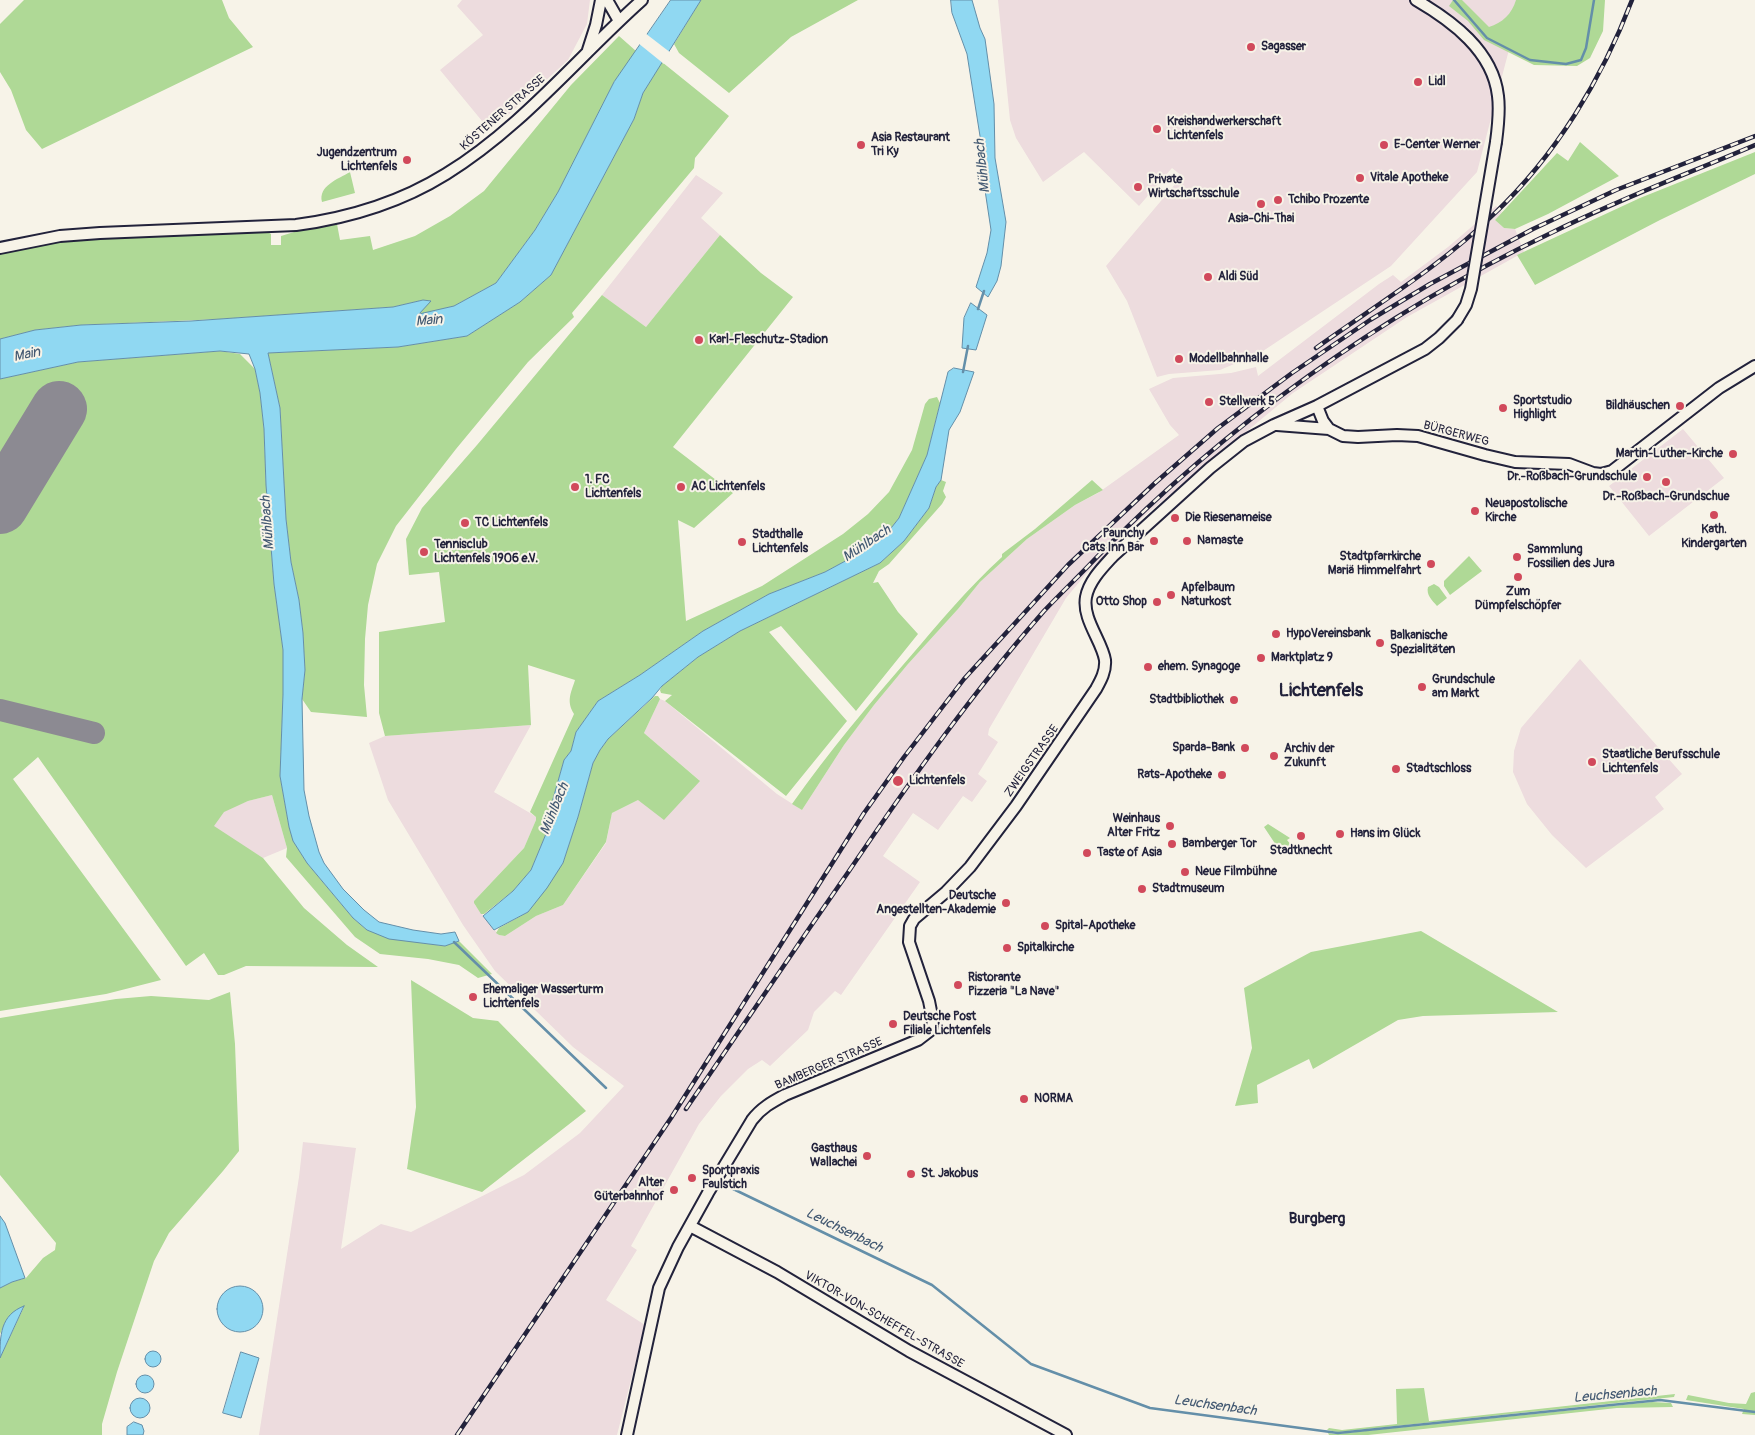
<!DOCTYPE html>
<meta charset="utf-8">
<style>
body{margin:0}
canvas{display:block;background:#f7f3e8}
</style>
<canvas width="1755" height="1435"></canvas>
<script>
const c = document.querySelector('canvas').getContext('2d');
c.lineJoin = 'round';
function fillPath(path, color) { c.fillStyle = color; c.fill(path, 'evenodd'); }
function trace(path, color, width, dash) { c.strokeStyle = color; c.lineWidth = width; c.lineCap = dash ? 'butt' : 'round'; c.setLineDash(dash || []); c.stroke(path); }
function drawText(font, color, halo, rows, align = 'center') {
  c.font = font + ' Pangolin,sans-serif'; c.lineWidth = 4; c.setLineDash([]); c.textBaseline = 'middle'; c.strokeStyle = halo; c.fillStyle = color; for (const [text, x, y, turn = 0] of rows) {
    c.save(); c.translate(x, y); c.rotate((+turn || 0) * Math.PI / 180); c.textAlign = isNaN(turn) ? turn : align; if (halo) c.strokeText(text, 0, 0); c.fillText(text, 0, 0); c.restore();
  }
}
fillPath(new Path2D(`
 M462,0h128l-3,24 -19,36 -61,56 -25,5 -42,-51 43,-35 -26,-29z
 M998,0h524l-45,172 -86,94 -131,87 -40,17 -51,4 -12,3 -30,-76 -21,-35 76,-90 -10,-8 -33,38 -55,-54 -41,30 -27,-44 -6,-18z
 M696,175l27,18 -22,25 19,17 -74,92 -44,-32z
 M1496,206l6,6 -7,8 9,8 11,1 9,23 -117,65 -114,76 -156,129 -51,52 -20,24 -77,131 -1,6 10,7 -20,32 9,7 -15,21 -9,-6 -25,34 -25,-17 -30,43 37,26 -79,113 -6,-4 -21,21 -6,18 -38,36 -8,-6 -14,9 -27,27 -22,28 -68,122 6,4 -31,50 39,25 -28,110h-358l40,-258 4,-35 53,6 -15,101 40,-25 30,8 113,-57 56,-42 44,-47 -51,-39 -78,-76 -32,-46 -75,-125 -19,-57 16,-7 146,-11 -37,67 36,21 6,4v3l-12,28 -50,53 1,4 24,30 6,1 31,-20 27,-11 43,-62 6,-30 26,-13 61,-20 -55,-47 16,-34 5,2 112,93 25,16 42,-65 30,-40 34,-41 50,-55 22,-27 47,-43 48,-34 23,-12 81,-58 -9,-10 -21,-36 24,-11 58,-5 25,-6 2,9 121,-92 14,-9 8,7 47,-35z
 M1683,429l41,49 -75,58 -40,-50z
 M1580,659l102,115 -27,23 9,12 -78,59 -34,-33 -25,-31 -14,-32 1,-21 7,-23z
 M0,697l223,114 25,-10 24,-6 15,53 -24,10z`), '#eddcde');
fillPath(new Path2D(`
 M24,0h198l7,18 24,29 -211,102 -16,-19 -15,-40 -11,-18v-48z
 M701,0h157l-67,37 -62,56 -50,-40 -5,-9z
 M1453,0h9l27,27c13,-4 23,-13 27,-27h89l-2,31 -13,27 -13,8 -43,-1 -50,-25 -16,-19 -19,-15z
 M619,36l17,15 -22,31 -56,110 -23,38 -39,53 -42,23 -36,9 12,-14 -7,-1 -30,7 -172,12 -140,6 -46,5 -35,9v-86c12,-3 25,-8 37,-9 76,-8 152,-10 229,-13l5,3v11h10v-9l23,-7 33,-5 3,16 30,-4 3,14 42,-14 35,-20 34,-25 87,-106z
 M662,62l67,54 -34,42 -1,10 -122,145 2,4 -46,45 -72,87 -60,77 -19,38 -9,41 -3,34 -1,46 3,32 -56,-5 -9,-13 3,-29 -2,-37 -4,-33 -8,-38 -5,-43 -6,-111 -12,-55 130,-6 69,-11 53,-34 31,-27 83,-156 9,-26z
 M1580,142l39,34 -71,38 -33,15 -11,-1 -9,-8 62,-67 11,8z
 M1755,152v22l-95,46 -125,65 -18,-30 123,-57z
 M350,172l5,21 -33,9c-4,-16 16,-23 28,-30z
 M720,235l41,38 32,24 -120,150 60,46 -39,35 -16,-8 8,101 76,-35 81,-52 25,-20 21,-22 23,-42 13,-46 4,-5 8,-2 3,6 -13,52 -28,63 -15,19 -22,15 -37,20 -56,22 -66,37 -63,44 -42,26 -22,31 -5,19 -7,9 -13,46 -3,23 -17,41 -18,21 -29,23h-3l-7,-11v-2l50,-53 12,-28v-3l-6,-5 44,-98c-8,-13 -3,-21 1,-34l-47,-15 3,60 -146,11 -6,-23v-81l66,-10 -6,-50 -30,3 -3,-36 16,-31 55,-63 125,-150 44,32z
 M220,351l20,3 15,15 5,24 4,36 2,56 8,99 9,66v44l-3,82 9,51 5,15 13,21 46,55 14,12 56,13 21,3 15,-5 33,33 -14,4 -19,-13 -31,-6 -48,-5 -25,-17 -69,-80 1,-9 -15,-53 -24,6 -24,11 -10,14 49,32 41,50 43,37 31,22 -132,-1 -22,9h-6l-14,-22 -18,13 -148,-209 -25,22 148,201 -55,14 -106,17v-632l78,-17z
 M941,480l5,2 -3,9 3,6 -4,7 -53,60 -10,7 -6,12 5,-1 20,30 20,22 -62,77 -75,-85 -12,6 78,89 -61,75 -121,-95 7,-6 -11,-2 -1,-3 2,-4 36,-29 42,-26 140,-68 24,-22 25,-33 7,-21z
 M1092,480l11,10 -28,15 -48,34 -47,43 -22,27 -50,55 -34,41 -30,40 -42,65 -10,-6c36,-51 76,-99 117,-146 30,-35 59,-70 93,-101v-3l33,-25z
 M1469,556l13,15 -32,24 -6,-9v-5z
 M1434,584l5,3 8,11 -10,8c-5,-6 -11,-11 -9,-19z
 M655,696h3l2,3 -16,34 56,48 -36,39 -26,-20 -26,13 -6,29 -43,63 -27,11 -31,20 -6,-1 -3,-2 3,-5 29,-16 35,-49 15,-46 15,-54 7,-13 8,-11z
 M1268,824l22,14 -3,2 10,12 -15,2 -18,-27z
 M1421,931l137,81 -135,4 -25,4 -85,49 -4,-10 -52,26 1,18 -23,3 17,-58 -8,-60 67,-36z
 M411,980l62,38 25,3 88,90 -104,81 -75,-23 9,-62z
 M230,992l5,52 4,107 -16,20 -54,62 -15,28 -37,111 -15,52v11h-102v-77l24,-51 -17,12 -7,15v-46l12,-6 14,-4 17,-20 12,-8 1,-7 -56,-68v-157l116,-19 35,-3 58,4z
 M1424,1388l5,33 246,-27 -1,3 -336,35 -11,-2 2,-2 13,2 55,-6 -1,-35z
 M1755,1392v23l-13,-1 2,-5 -58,-9 2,-5 41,8 17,1 5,-11z
 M1652,1402l19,1 2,4 -56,1 -249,27h-39l-1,-2 8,1z`), '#afd996');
const water = new Path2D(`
 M671,0h30l-58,93 -9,26 -83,156 -31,27 -53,34 -69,11 -130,6 12,55 6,111 5,43 8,38 4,33 2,37 -3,29 2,91 5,26 10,36 5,11 19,26 21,21 15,12 34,8 28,4 14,-2 4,9 -14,5 -56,-7 -22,-9 -14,-12 -46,-55 -14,-22 -4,-14 -9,-51 3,-82v-44l-9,-66 -8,-99 -2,-56 -4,-36 -5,-24 -6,-15 -29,-3 -142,11 -78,17v-40l35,-9 46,-5 110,-4 202,-14 30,-7 8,1 -12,13 35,-8 42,-23 39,-53 23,-38 56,-110z
 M951,0h21l8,28 5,11 9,65 1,54 11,64 -5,44 -4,15 -9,16 -12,-10 11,-34 4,-23 -8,-53v-22l-16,-101 -15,-41z
 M971,303l16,12 -11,35 -14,-2 2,-30z
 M954,368l20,4 -14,40 -11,18 -8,50 -5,7 -7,21 -25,33 -24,22 -140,68 -42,26 -36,29 -10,12 -44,41 -8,11 -7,13 -15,54 -15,46 -16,25 -19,24 -34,18 -11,-14 30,-25 18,-21 17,-41 3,-23 13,-46 7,-9 5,-19 22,-31 42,-26 63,-44 66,-37 56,-22 37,-20 22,-15 15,-19 28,-63 21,-83z
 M0,1216l5,7 20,55 -13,4 -12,6z
 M217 1309a23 23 0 1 1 46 0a23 23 0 1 1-46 0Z
 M24,1306l-24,52c0,-22 0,-43 24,-52z
 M145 1359a8 8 0 1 1 16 0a8 8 0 1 1-16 0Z
 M241,1352l18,6 -18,60 -18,-5z
 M136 1384a9 9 0 1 1 18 0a9 9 0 1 1-18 0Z
 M130 1408a10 10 0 1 1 20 0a10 10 0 1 1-20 0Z
 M134,1422l8,3 2,6 -1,4h-16v-8z`);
fillPath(water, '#90d8f2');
trace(water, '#648fa9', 1);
fillPath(new Path2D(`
 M645,33l26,20 -7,11 -26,-21z`), '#f7f3e8');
trace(new Path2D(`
 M1454,0l33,38 43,22 36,4 15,-4 5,-12 8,-48
 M978,309l6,-18
 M963,372l5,-26
 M454,942l152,146
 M727,1186l205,99 99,79 119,44 188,25 322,-33 95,12`), '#648fa9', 2.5);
trace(new Path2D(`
 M0,710l94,23`), '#8c8a92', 22);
trace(new Path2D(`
 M0,506l59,-97`), '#8c8a92', 56);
const tertiary = new Path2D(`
 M607,0l12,21
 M1416,0c36,21 77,51 82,96 2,15 0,31 -2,46
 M588,50l8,-25 5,-25
 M0,248l60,-12 40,-3 196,-8c53,-7 105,-23 150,-51 75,-46 131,-116 196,-174
 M1317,406l6,15 6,8 14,7 15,1 39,-2 21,1 67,19 30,7 54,2 24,9 8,1 11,-3 107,-83 36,-22
 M1277,425l52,4
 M690,1226l87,46 132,79 157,84
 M627,1435l32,-147 19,-41 30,-54 44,-73c9,-12 20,-18 33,-25l133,-55 13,-10 2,-9 -4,-20 -20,-59 1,-16 4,-7 32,-27 24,-25 46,-61 80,-117c5,-9 10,-18 9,-29 -3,-19 -23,-41 -19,-63 3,-16 16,-29 27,-41l97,-88 34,-27 30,-16 43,-19 108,-57 14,-11 18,-18`);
trace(tertiary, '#22223b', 14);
trace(tertiary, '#f7f3e8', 10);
const rail = new Path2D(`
 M1316,348c60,-43 125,-82 178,-134 62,-59 108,-135 138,-214
 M686,1109c54,-79 108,-159 163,-238 61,-90 123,-178 195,-260 17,-18 35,-35 52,-53 131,-134 286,-244 455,-325 66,-33 136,-59 204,-88
 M457,1435l214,-317 193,-305 40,-56 60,-78 104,-114 87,-82 63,-55 74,-55 78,-53 60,-36 103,-55 83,-39 139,-54`);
trace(rail, '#22223b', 4.5);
trace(rail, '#f7f3e8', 2.5, [8]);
const tertiaryBridge = new Path2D(`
 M1457,320l9,-15 5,-16 25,-147`);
trace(tertiaryBridge, '#22223b', 14, []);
trace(tertiaryBridge, '#f7f3e8', 10);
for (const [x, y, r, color] of [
 [1251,47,5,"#d1495b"],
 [1418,82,5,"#d1495b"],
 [1157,129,5,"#d1495b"],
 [861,145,5,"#d1495b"],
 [1384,145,5,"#d1495b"],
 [407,160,5,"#d1495b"],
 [1360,178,5,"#d1495b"],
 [1138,187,5,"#d1495b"],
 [1278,200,5,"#d1495b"],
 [1261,204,5,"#d1495b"],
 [1208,277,5,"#d1495b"],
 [699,340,5,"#d1495b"],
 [1179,359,5,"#d1495b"],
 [1209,402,5,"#d1495b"],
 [1680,406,5,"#d1495b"],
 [1503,408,5,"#d1495b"],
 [1733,454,5,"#d1495b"],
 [1647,477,5,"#d1495b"],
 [1666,482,5,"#d1495b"],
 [575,487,5,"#d1495b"],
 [681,487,5,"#d1495b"],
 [1475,511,5,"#d1495b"],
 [1714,515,5,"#d1495b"],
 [1175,518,5,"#d1495b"],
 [465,523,5,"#d1495b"],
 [1154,541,5,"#d1495b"],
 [1187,541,5,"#d1495b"],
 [742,542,5,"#d1495b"],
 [424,552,5,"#d1495b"],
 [1517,557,5,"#d1495b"],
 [1431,564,5,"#d1495b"],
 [1518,577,5,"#d1495b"],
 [1171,595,5,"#d1495b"],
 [1157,602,5,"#d1495b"],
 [1276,634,5,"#d1495b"],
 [1380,643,5,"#d1495b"],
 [1261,658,5,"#d1495b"],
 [1148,667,5,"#d1495b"],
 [1422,687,5,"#d1495b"],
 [1234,700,5,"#d1495b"],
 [1245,748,5,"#d1495b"],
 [1274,756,5,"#d1495b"],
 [1592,762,5,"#d1495b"],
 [1396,769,5,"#d1495b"],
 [1222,775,5,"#d1495b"],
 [898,781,6,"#d1495b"],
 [1170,826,5,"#d1495b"],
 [1340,834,5,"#d1495b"],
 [1301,836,5,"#d1495b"],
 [1172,844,5,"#d1495b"],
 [1087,853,5,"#d1495b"],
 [1185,872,5,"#d1495b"],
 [1142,889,5,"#d1495b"],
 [1006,903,5,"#d1495b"],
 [1045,926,5,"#d1495b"],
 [1007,948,5,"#d1495b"],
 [958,985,5,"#d1495b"],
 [473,997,5,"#d1495b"],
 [893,1024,5,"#d1495b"],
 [1024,1099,5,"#d1495b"],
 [867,1156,5,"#d1495b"],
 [911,1174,5,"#d1495b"],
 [692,1178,5,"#d1495b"],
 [674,1190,5,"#d1495b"]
]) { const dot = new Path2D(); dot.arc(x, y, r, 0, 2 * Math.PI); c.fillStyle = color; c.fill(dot); trace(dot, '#f7f3e8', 2); }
drawText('bold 12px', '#22223b', '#f7f3e8', [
 ["Sagasser",1261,47],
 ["Lidl",1428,82],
 ["Kreishandwerkerschaft",1167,122],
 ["Lichtenfels",1167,136],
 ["Asia Restaurant",871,138],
 ["Tri Ky",871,152],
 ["E-Center Werner",1394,145],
 ["Jugendzentrum",397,153,"right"],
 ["Lichtenfels",397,167,"right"],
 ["Vitale Apotheke",1370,178],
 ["Private",1148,180],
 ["Wirtschaftsschule",1148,194],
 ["Tchibo Prozente",1288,200],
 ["Asia-Chi-Thai",1261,219,"center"],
 ["Aldi Süd",1218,277],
 ["Karl-Fleschutz-Stadion",709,340],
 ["Modellbahnhalle",1189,359],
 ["Sportstudio",1513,401],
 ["Highlight",1513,415],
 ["Stellwerk 5",1219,402],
 ["Bildhäuschen",1670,406,"right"],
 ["Martin-Luther-Kirche",1723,454,"right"],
 ["Dr.-Roßbach-Grundschule",1637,477,"right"],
 ["1. FC",585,480],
 ["Lichtenfels",585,494],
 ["AC Lichtenfels",691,487],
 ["Dr.-Roßbach-Grundschue",1666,497,"center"],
 ["Neuapostolische",1485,504],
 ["Kirche",1485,518],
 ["Die Riesenameise",1185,518],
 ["TC Lichtenfels",475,523],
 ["Kath.",1714,530,"center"],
 ["Kindergarten",1714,544,"center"],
 ["Paunchy",1144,534,"right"],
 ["Cats Inn Bar",1144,548,"right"],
 ["Stadthalle",752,535],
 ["Lichtenfels",752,549],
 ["Namaste",1197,541],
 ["Tennisclub",434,545],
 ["Lichtenfels 1906 e.V.",434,559],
 ["Sammlung",1527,550],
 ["Fossilien des Jura",1527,564],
 ["Stadtpfarrkirche",1421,557,"right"],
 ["Mariä Himmelfahrt",1421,571,"right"],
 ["Apfelbaum",1181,588],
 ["Naturkost",1181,602],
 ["Zum",1518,592,"center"],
 ["Dümpfelschöpfer",1518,606,"center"],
 ["Otto Shop",1147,602,"right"],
 ["HypoVereinsbank",1286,634],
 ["Balkanische",1390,636],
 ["Spezialitäten",1390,650],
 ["Marktplatz 9",1271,658],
 ["ehem. Synagoge",1158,667],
 ["Grundschule",1432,680],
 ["am Markt",1432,694],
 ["Stadtbibliothek",1224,700,"right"],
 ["Sparda-Bank",1235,748,"right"],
 ["Archiv der",1284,749],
 ["Zukunft",1284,763],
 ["Staatliche Berufsschule",1602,755],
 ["Lichtenfels",1602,769],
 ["Stadtschloss",1406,769],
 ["Rats-Apotheke",1212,775,"right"],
 ["Lichtenfels",909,781],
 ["Weinhaus",1160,819,"right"],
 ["Alter Fritz",1160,833,"right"],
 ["Hans im Glück",1350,834],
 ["Bamberger Tor",1182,844],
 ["Stadtknecht",1301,851,"center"],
 ["Taste of Asia",1097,853],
 ["Neue Filmbühne",1195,872],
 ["Stadtmuseum",1152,889],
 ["Deutsche",996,896,"right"],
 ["Angestellten-Akademie",996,910,"right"],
 ["Spital-Apotheke",1055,926],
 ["Spitalkirche",1017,948],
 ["Ristorante",968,978],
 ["Pizzeria \"La Nave\"",968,992],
 ["Ehemaliger Wasserturm",483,990],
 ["Lichtenfels",483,1004],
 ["Deutsche Post",903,1017],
 ["Filiale Lichtenfels",903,1031],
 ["NORMA",1034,1099],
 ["Gasthaus",857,1149,"right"],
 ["Wallachei",857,1163,"right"],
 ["Sportpraxis",702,1171],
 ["Faulstich",702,1185],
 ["St. Jakobus",921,1174],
 ["Alter",664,1183,"right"],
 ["Güterbahnhof",664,1197,"right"]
], 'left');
drawText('12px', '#22223b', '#f7f3e8', [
 ["KÖSTENER STRASSE",503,113,-41],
 ["BÜRGERWEG",1456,434,15],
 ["ZWEIGSTRASSE",1032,761,-55],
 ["BAMBERGER STRASSE",829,1064,-23],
 ["VIKTOR-VON-SCHEFFEL-STRASSE",884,1320,30]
]);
drawText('italic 14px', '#435972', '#f7f3e8', [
 ["Mühlbach",983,166,-96],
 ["Main",429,321,-5],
 ["Main",27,355,-12],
 ["Mühlbach",268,523,-94],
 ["Mühlbach",867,544,-34],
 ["Mühlbach",555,809,-68],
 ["Leuchsenbach",844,1231,26],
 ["Leuchsenbach",1615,1395,-5],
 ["Leuchsenbach",1215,1406,8]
]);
drawText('bold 15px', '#22223b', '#f7f3e8', [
 ["Burgberg",1317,1219]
]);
drawText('bold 18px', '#22223b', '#f7f3e8', [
 ["Lichtenfels",1321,691]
]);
</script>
